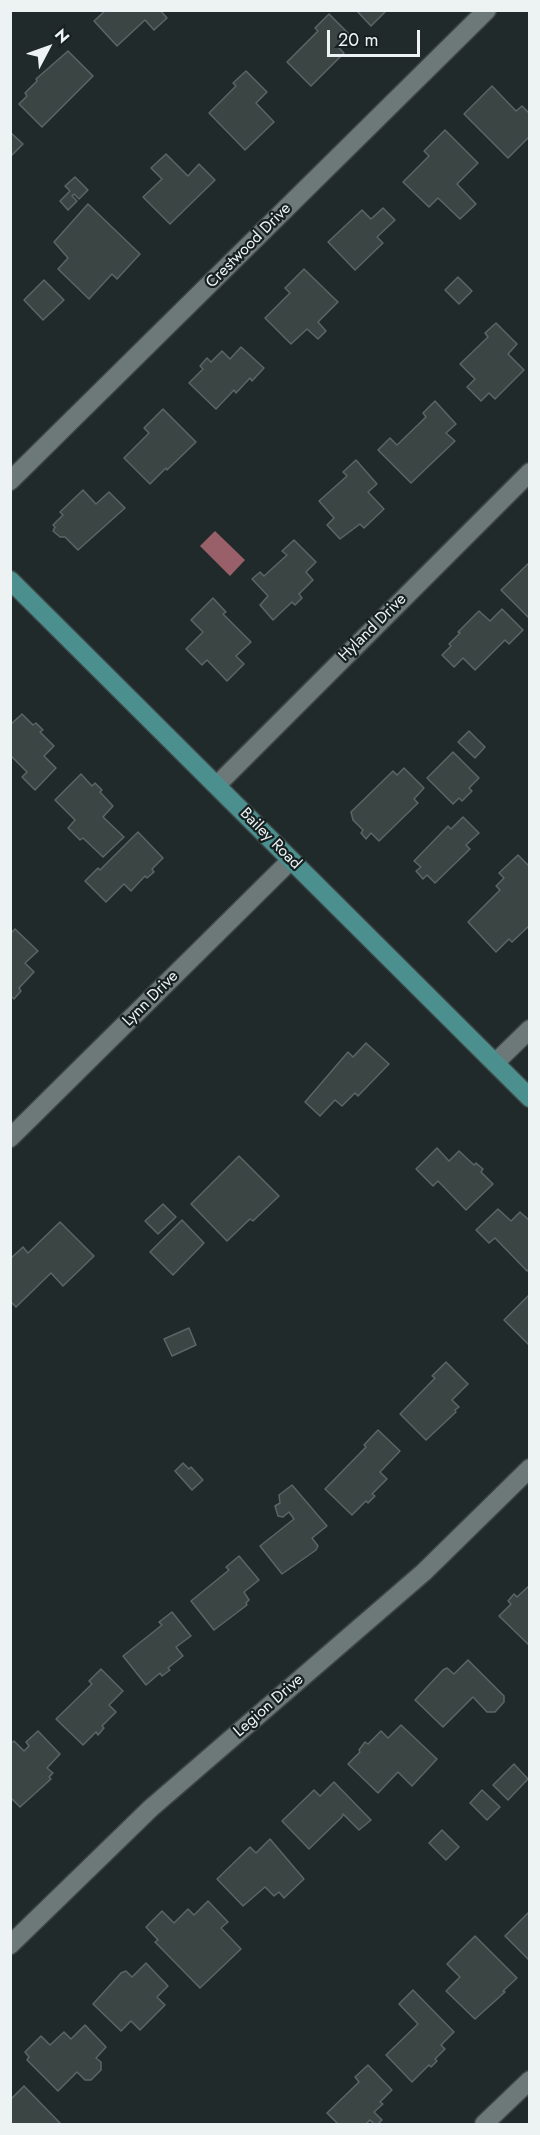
<!DOCTYPE html>
<style>
body{margin:0}
#map{position:relative;width:540px;height:2135px;overflow:hidden;background:#202a2a;font-family:Jost,sans-serif}
canvas{display:block}
.frame{position:absolute;inset:0;border:12px solid #edf3f3;pointer-events:none}
.north{position:absolute;left:18px;top:18px;width:60px;height:60px;-webkit-text-stroke:4px #172020;paint-order:stroke;rotate:49deg;font-size:16px;font-weight:700;line-height:24px;text-align:center;color:#edf3f3}
.north::after{content:'';display:block;margin:auto;width:21px;height:27px;background:#edf3f3;clip-path:polygon(50% 0,100% 100%,50% 72%,0 100%)}
.scale{position:absolute;left:327px;top:30px;width:93px;height:27px;box-sizing:border-box;border:3px solid #edf3f3;border-top:0;padding-left:8px;font-size:18px;line-height:21px;white-space:nowrap;color:#edf3f3;-webkit-text-stroke:4px #172020;paint-order:stroke}
</style>
<div id="map">
<canvas width="540" height="2135"></canvas>
<div class="frame"></div>
<div class="north">N</div>
<div class="scale">20 m</div>
</div>
<script>
const c = document.querySelector('canvas').getContext('2d');
c.lineJoin = 'round';
function fillPath(path, color) { c.fillStyle = color; c.fill(path, 'evenodd'); }
function trace(path, color, width, dash) { c.strokeStyle = color; c.lineWidth = width; c.lineCap = dash ? 'butt' : 'round'; c.setLineDash(dash || []); c.stroke(path); }
function drawText(font, color, halo, rows, align = 'center') {
  c.font = font + ' Jost,sans-serif'; c.lineWidth = 4.5; c.setLineDash([]); c.textBaseline = 'middle'; c.strokeStyle = halo; c.fillStyle = color; for (const [text, x, y, turn = 0] of rows) {
    c.save(); c.translate(x, y); c.rotate((+turn || 0) * Math.PI / 180); c.textAlign = isNaN(turn) ? turn : align; if (halo) c.strokeText(text, 0, 0); c.fillText(text, 0, 0); c.restore();
  }
}
fillPath(new Path2D(`
 M215,531l30,29 -15,16 -30,-30z`), '#9a6069');
const building = new Path2D(`
 M106,10h54l7,8 -13,12 -9,-10 -28,26 -23,-25z
 M356,10h31l-16,16z
 M329,14l22,22 -12,12 5,5 -33,33 -24,-24 31,-31 -3,-3z
 M68,51l25,25 -51,51 -23,-23 8,-8 -2,-3 12,-12 -1,-2z
 M246,71l21,21 -11,11 18,19 -29,28 -36,-37 27,-27 -3,-3z
 M492,86l24,25 6,-5 8,8v22l-22,22 -44,-44z
 M445,130l33,33 -21,21 19,20 -16,15 -22,-21 -9,9 -26,-25 26,-26 -5,-5z
 M10,132l13,12 -13,13z
 M166,154l22,22 11,-12 16,16 -45,44 -27,-27 19,-18 -11,-11z
 M75,177l13,13 -9,9 -5,-5 -2,2 5,5 -9,9 -8,-9 10,-10 -5,-5z
 M88,204l52,50 -23,25 -5,-5 -23,25 -31,-30 10,-11 -14,-16z
 M383,208l12,12 -18,17 6,6 -28,27 -27,-28 34,-32 9,9z
 M304,269l34,33 -20,20 8,9 -8,8 -11,-10 -16,15 -26,-26 25,-25 -5,-5z
 M458,277l14,14 -13,13 -14,-14z
 M44,280l20,20 -21,20 -19,-20z
 M496,323l21,21 -9,10 16,16 -29,29 -6,-6 -8,8 -14,-14 8,-8 -15,-15 28,-27 -3,-4z
 M241,347l23,21 -12,13 -2,-3 -14,15 -2,-3 -18,19 -27,-26 14,-14 -3,-3 7,-8 4,4 11,-11 8,8z
 M435,401l21,23 -10,9 9,8 -44,42 -33,-33 12,-12 7,7 29,-28 -3,-4z
 M163,409l33,33 -29,28 -1,-2 -16,16 -26,-26 25,-25 -5,-5z
 M356,460l21,24 -9,8 16,17 -20,19 -4,-4 -20,15 -13,-14 7,-7 -15,-17 28,-25 -4,-4z
 M83,490l13,14 13,-12 16,16 -47,42 -13,-13h-5l-7,-6 2,-4 -2,-2 10,-10 -3,-3z
 M294,540l22,22 -10,10 7,8 -14,14 3,4 -7,7 -3,-3 -19,18 -13,-15 8,-9 -16,-17 8,-7 4,4 23,-21 -5,-4z
 M530,562v57l-29,-29z
 M213,598l13,14 -3,2 28,28 -15,14 8,8 -17,17 -20,-21 -5,5 -16,-16 17,-17 -12,-12z
 M502,609l21,21 -14,14 -4,-4 -30,30 -12,-12 -9,9 -12,-12 9,-9 -2,-2 11,-11 -2,-1 21,-21 11,10z
 M22,714l11,11 3,-2 7,7 -3,2 14,14 -10,10 12,12 -21,22 -13,-13 5,-5 -17,-17v-30z
 M469,731l16,16 -10,11 -17,-16z
 M453,752l26,26 -10,10 3,3 -10,10 -3,-3 -6,6 -26,-26z
 M404,768l20,20 -10,11 4,4 -39,38 -8,-8 -5,6 -5,-6 2,-3 -10,-10 -2,-8 42,-41 4,4z
 M81,774l11,12 3,-3 7,7 -2,2 13,14 -10,11 21,20 -21,20 -20,-19 -3,2 -12,-12 7,-8 -20,-20z
 M463,817l16,16 -13,12 4,4 -35,34 -8,-8 -4,4 -7,-8 5,-4 -7,-6 34,-35 3,3z
 M138,832l25,26 -11,11 2,3 -7,6 -2,-2 -14,15 -7,-7 -18,18 -21,-21 13,-13 2,2z
 M518,855l12,12v58l-18,17 -3,-3 -13,13 -28,-30 32,-32 -4,-4 8,-8 -5,-5z
 M15,929l23,22 -13,12 9,9 -15,16 2,3 -7,8 -2,-2 -2,1v-64z
 M366,1043l23,21 -31,32 -3,-3 -13,13 -7,-6 -15,16 -15,-14 43,-50 5,5z
 M437,1148l12,13 10,-10 15,14 2,-2 7,6 -2,3 12,12 -27,26 -28,-29 -5,5 -17,-17z
 M239,1156l40,40 -26,25 -3,-2 -23,22 -36,-37z
 M163,1204l13,13 -18,17 -13,-13z
 M498,1209l13,12 9,-9 10,9v47l-3,3 -32,-33 -6,5 -13,-13z
 M182,1220l22,23 -31,32 -23,-23z
 M60,1222l34,34 -31,30 -12,-13 -35,34 -6,-6v-42l13,-12 5,6z
 M530,1294v50l-1,1 -25,-25z
 M189,1328l7,17 -24,11 -8,-17z
 M446,1362l22,22 -16,16 7,7 -4,3 1,2 -30,28 -26,-26 35,-36 -3,-2z
 M378,1430l22,21 -20,21 7,7 -15,15 3,2 -7,7 -2,-2 -14,14 -27,-26 41,-42 -2,-2z
 M183,1463l6,6 2,-2 12,13 -11,10 -17,-19z
 M292,1485l35,41 -15,12 6,8 -2,4 -34,24 -22,-28 34,-27 -5,-7 -6,5 -5,-1 -3,-10 5,-3 -1,-8z
 M239,1556l20,24 -15,12 5,8 -3,3 1,2 -33,25 -23,-29 38,-31 -3,-3z
 M530,1585v61l-31,-30 12,-12 -3,-3 6,-7 3,3z
 M172,1612l19,24 -15,11 7,9 -15,12 2,2 -8,6 -2,-3 -14,12 -23,-29 39,-31 -3,-3z
 M468,1660l36,36v6l-9,10h-8l-14,-15 -30,30 -28,-27 28,-30 4,-2 7,6z
 M101,1669l22,22 -14,14 7,7 -14,14 2,2 -6,7 -2,-3 -13,13 -27,-26 36,-35 -3,-3z
 M401,1725l36,34 -25,27 -14,-14 -20,21 -30,-29 12,-12 -1,-2 6,-8 3,2 13,-13 7,7z
 M38,1731l22,23 -13,14 6,5 -4,4 2,2 -31,28 -10,-10v-53l4,-3 10,10 5,-5 -3,-4z
 M514,1764l14,15 -20,21 -15,-15z
 M334,1782l37,38 -12,10 -16,-16 -1,3 -33,32 -27,-28 32,-31 6,6z
 M482,1790l18,17 -13,13 -17,-17z
 M442,1830l17,17 -13,13 -17,-17z
 M270,1839l34,40 -20,19 -5,-6 -5,4 -9,-9 -22,19 -26,-27 33,-32 6,6z
 M208,1901l20,21 -7,6 20,21 -41,39 -45,-46 3,-2 -12,-13 16,-16 12,12 14,-14 6,6z
 M530,1911v50l-25,-25z
 M475,1936l42,42 -14,13 2,1 -30,27 -29,-28 14,-14 -13,-13z
 M146,1963l22,23 -11,11 8,8 -25,25 -9,-9 -10,10 -28,-27 28,-31 5,-2 6,6z
 M413,1990l41,42 -13,13 4,4 -10,10 2,2 -6,6 -2,-2 -17,17 -26,-27 32,-31 -19,-20z
 M85,2025l21,22 -10,11 5,4v8l-10,10h-6l-8,-8 -19,19 -31,-31 2,-3 -4,-5 16,-16 9,9 14,-13 7,7z
 M368,2065l24,25 -12,12 3,2 -9,8 8,8 -4,4h-4l-4,-4 -4,4h-28l-11,-11 32,-31 -4,-5z
 M24,2086l36,37 -2,1h-48v-24z`);
fillPath(building, '#3b4544');
trace(building, '#5b6565', 1.5);
const street = new Path2D(`
 M10,481l477,-471
 M217,785l313,-313
 M495,1063l35,-34
 M10,1138l281,-278
 M10,1945l141,-137 273,-236 106,-104
 M484,2124l46,-44`);
const secondary = new Path2D(`
 M10,580l520,518`);
trace(street, '#3c4444', 21);
trace(secondary, '#3c4444', 21);
trace(street, '#6d7878', 18);
trace(secondary, '#4c8f8f', 18);
drawText('16px', '#edf3f3', '#172020', [
 ["Crestwood Drive",249,246,-45],
 ["Hyland Drive",373,628,-45],
 ["Bailey Road",270,839,45],
 ["Lynn Drive",151,999,-45],
 ["Legion Drive",269,1706,-41]
]);
</script>
